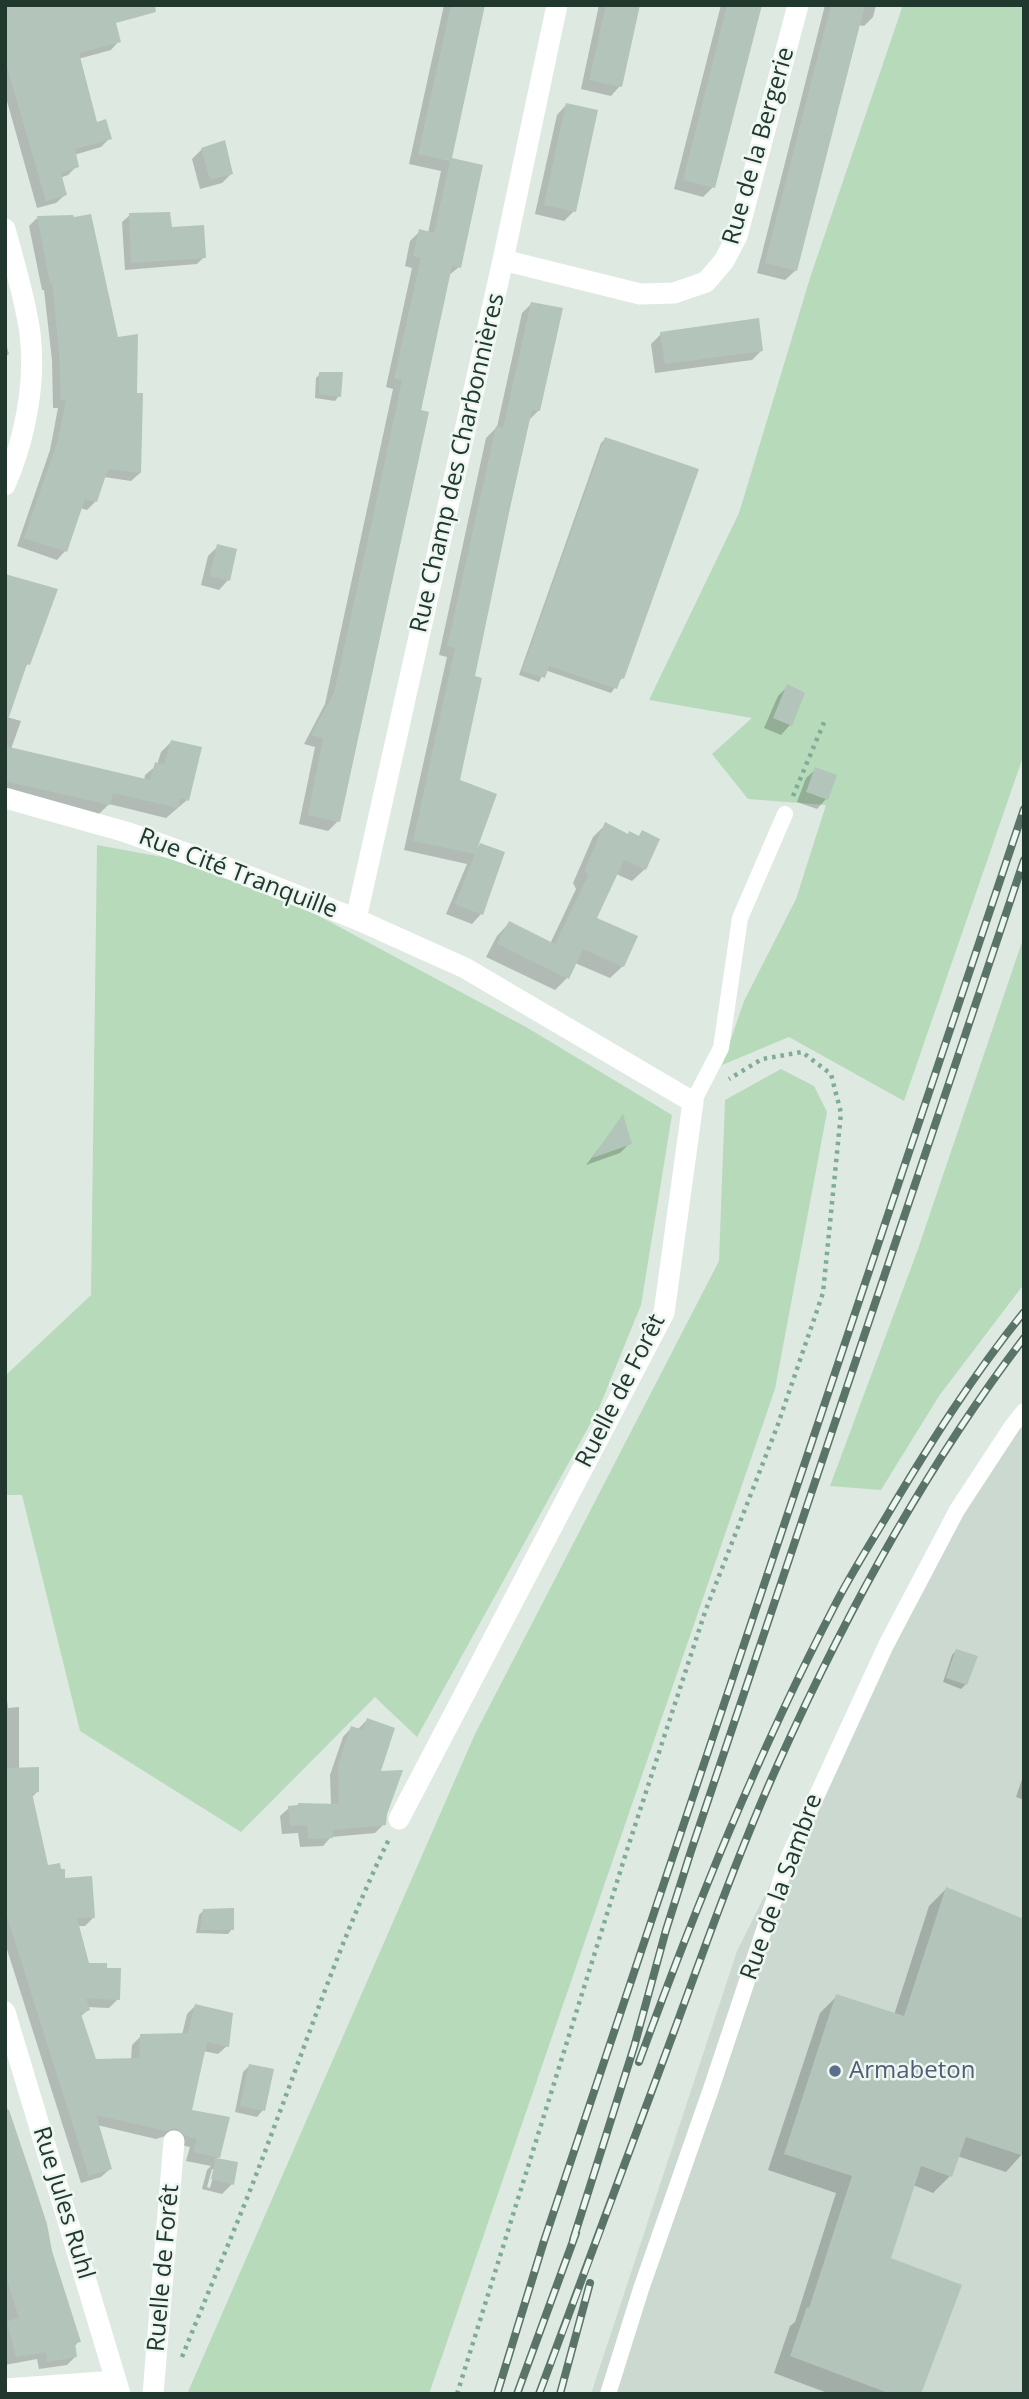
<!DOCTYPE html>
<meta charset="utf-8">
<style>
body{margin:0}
#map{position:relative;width:1029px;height:2399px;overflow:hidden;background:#dee9e2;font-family:"Open Sans",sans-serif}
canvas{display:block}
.frame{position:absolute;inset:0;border:7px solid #20382e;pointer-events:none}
</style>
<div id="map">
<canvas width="1029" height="2399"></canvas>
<div class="frame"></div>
</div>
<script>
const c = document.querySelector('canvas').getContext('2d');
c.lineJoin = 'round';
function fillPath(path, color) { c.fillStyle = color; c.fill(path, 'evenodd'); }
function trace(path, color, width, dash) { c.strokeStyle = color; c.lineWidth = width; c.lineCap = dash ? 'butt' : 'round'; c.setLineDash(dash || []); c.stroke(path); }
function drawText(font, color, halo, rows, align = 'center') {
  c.font = font + ' "Open Sans",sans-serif'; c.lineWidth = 5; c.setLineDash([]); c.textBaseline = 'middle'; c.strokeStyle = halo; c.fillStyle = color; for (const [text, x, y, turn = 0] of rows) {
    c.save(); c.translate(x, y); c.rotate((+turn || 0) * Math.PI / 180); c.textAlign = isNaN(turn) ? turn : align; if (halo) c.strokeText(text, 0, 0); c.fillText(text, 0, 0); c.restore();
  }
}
fillPath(new Path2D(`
 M1024,1401v993h-433l146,-443 220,-441z`), '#ccd9d1');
fillPath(new Path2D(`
 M903,5h121v749l-120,347 -115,-64 -67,28 22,-64 52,-102 30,-94 -78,-6 -36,-45 40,-36 -103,-18 90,-187 71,-235z
 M97,845l136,25 293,157 146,88 -31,190 -42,103 -182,329 -42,-40 -134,135 -161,-101 -58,-236h-17v-119l86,-81z
 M1024,936v348l-85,112 -58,94 -51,-4 88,-237z
 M781,1069l33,17 13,26 -52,277 -346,1005h-242l288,-660 244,-473 6,-161z`), '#b7dabb');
fillPath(new Path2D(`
 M5,5l114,36 -8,9 -33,9 18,65 14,14 -9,9 -27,8 3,11 -9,9 -8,3 5,17 -9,8 -19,5 -32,-114z
 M444,5h40l-34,155 9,107 -11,9 -110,545 -10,10 -29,-7 16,-77 -11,-3 21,-40 68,-315 -7,-2 26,-119 -7,-2 5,-25 10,-10 8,2 13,-62 -32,-7z
 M599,5h39l-18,81 -9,10 -30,-7z
 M721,5h39l-47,182 -10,10 -29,-8z
 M825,5h51l-3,12 -9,9 -6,-1 -63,246 -10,9 -28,-7z
 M566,105l8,106 -10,10 -29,-7 22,-99z
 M202,149l29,25 -9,9 -22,6 -8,-30z
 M130,215l74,42 -7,7 -72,6 -3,-48z
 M37,218l79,121 19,55 5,79 -9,8 -27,-4 -9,25 -8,8 -7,-2 -15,43 -8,9 -40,-14 33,-96 8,-42h-5l-1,-48 -8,-70h-2l-13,-64z
 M531,304l8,106 -10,10 -57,258 -14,103 17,70 5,-6 22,8 -21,61 -9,10 -26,-10 21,-50 -63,-14 43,-193 -8,-2 47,-217 11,-11 25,-114z
 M661,334l101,16 -10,10 -97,13 -4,-29z
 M5,340l4,14 -4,3z
 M320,374l19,22 -4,5 -20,-3 1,-20z
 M605,439l17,239 -11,15 -66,-23 -6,12 -20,-7 82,-232z
 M218,546l10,34 -9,10 -18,-5 7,-29z
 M5,576l23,88 -4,4 -17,49 14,4 -10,28 133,32 1,-6 12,-10 4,-13 10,-10 16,58 -21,18 -57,-14 -11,11 -93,-22z
 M787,687l16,7 -13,31 -9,10 -17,-7 14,-32z
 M816,769l10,30 -9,10 -20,-7 9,-24z
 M606,824l21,11 11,2 5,-5 2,37 -13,12 -16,-7 -21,45 28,47 -13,12 -35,-15 -8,15 -12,12 -69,-33 11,-21 12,-13 41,21 26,-55 -3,-6 20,-46z
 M623,1117l7,26 -10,10 -34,12z
 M956,1651l10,33 -5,5 -18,-7 9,-27z
 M5,1700h2l1,8 11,-1v62l18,23 -6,6 15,69 17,13 31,37 -9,9h-7l9,39 31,34 -9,9 -22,-1 1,3 -8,7 14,44 37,-1 1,-15 9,-9 41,-1 5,-21 8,-8 32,40 -9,8 -15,-3 -14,60 29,46 -3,3 21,4 -4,20 -10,10 -20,-5 5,-19 4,-4 -25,-5 4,-14 -13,-3 -11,-8 -10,3 -59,-14 13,44 -9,8 -20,6 -76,-240zM212,2169h3l-5,19 -3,-1z
 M367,1720l18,93 -1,11 -9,9 -44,4 -8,9 -23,1 -2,-14 -16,1 -2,-18 9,-8 42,-3 -1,-30 13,-38 8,-9 6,2z
 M1024,1773v27l-8,-3z
 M946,1889l78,263 -18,20 -49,-16 -7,20 -17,17 -20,-8 -24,75 30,134h-89l-56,-21 16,-47 5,-4 41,-129 -68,-23 52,-157 17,-17 57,19 35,-109z
 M203,1911l29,18 -4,5 -32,-1 3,-18z
 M249,2066l14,44 -6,7 -22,-5 8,-40z
 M5,2101l74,240 -5,6 2,9 -9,9 -28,4 -2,-10 -32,6z`), '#0003');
fillPath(new Path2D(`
 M5,5h150l1,7 -40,11 5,19 -42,11 18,69 9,-3 6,20 -37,10 4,18 -18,6 6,22 -21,6 -41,-141z
 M451,5h34l-33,153 31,7 -22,103 -9,-2 -31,144 8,2 -89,410 -32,-7 15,-77 -12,-3 23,-42 42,-190 26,-123 -8,-2 27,-120 -8,-2 6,-27 15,4 16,-72 -32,-7z
 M606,5h34l-18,82 -33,-7z
 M727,5h35l-47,183 -32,-8z
 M831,5h34l-68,266 -32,-8z
 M566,103l32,7 -22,102 -32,-7z
 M225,140l8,34 -23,6 -9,-32z
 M170,212l2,15 32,-2 2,33 -75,5 -2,-50z
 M91,214l27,123 20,-3 -1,59h6l-2,80 -33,-4 -11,33 -12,-3 -18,53 -43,-14 34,-98 8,-40h-5l-2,-49 -7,-69 -2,1 -13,-67 36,-1 1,2z
 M531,302l32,6 -23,103 -8,-1 -22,98 -35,168 7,2 -22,102 37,14 -20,55 3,-6 25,9 -22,63 -28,-11 20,-50 -62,-13 42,-193 -8,-2 11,-48 38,-172 7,2z
 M759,318l4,33 -98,13 -5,-32z
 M319,372h24l-2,25 -22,-3z
 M605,437l94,32 -75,210 -3,-1 -4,11 -68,-23 -4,12 -23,-7z
 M217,544l20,5 -7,32 -20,-5z
 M5,574l53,15 -28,76 -3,-1 -18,53h-4z
 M787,684l18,9 -13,33 -19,-8z
 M171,740l31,7 -13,54 -9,-3 -2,10 -65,-15 -3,12 -105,-24v-35l145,34 5,-18 9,3z
 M815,767l22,8 -9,25 -22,-8z
 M605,822l23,12 1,-3 10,5 3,-6 18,9 -14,31 -22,-10 -27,58 41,18 -14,31 -41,-18 -14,30 -72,-35 12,-23 46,23 33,-68 -3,-6z
 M623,1114l9,30 -40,14z
 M956,1649l22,7 -11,29 -21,-7z
 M367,1718l28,10 -14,43 22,-1 -16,44 -1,11 -53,5v8l-25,1 -1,-14 -17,1 -2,-20 10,-1v-2l41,1 -1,-39 13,-39 12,4z
 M39,1767v25l-7,1 16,72 12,-2 1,6h4v9l27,-2 3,42h-18l12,45h18v5h14l-1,32 -34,-2 4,12 -9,4 15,45 43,-1 1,-24 48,-1 7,-29 38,9 -4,34 -22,-5 -15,68 38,7 -10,41 -26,-6 3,-13 -11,-3 -10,-8 -10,3 -70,-16 16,54 -23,7 -84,-266v-142z
 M946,1887l78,32v237l-58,-19 -14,40 -31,-11 -30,92 71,27 -41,109h-30l-101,-38 17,-49 2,1 43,-132 -68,-22 52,-160 68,22z
 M234,1908v22h-34l3,-21z
 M249,2064l25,5 -9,42 -25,-5z
 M5,2110h4l23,68 15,46 5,27 29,91 -6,1 2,14 -30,5 -1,-10 -30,5 -9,-36 12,-3 -14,-45z
 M216,2158l22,4 -4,23 -23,-6z`), '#b3c4bb');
trace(new Path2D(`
 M793,796l32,-76
 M182,2357c30,-75 63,-150 91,-227 37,-97 70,-197 116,-291
 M457,2394l169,-541 79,-241 72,-185 46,-134 18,-180 -10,-39 -29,-22 -40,7 -33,20`), '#7fac97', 4.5, [3.5, 5]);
trace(new Path2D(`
 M693,1102l28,-54 19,-130 45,-104
 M608,2394l33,-105 70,-200 77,-231 98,-213 71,-135 55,-84 12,-15`), '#fff', 16);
trace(new Path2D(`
 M5,229c9,34 20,69 25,104 6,51 -5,106 -25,152
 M503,260l137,34 34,-1 32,-11 18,-21 13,-25 61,-231
 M5,798l121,34 107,38 123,49 109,49 228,134 -29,211 -265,506
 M356,919l147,-659 54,-255
 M5,2012l115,382
 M5,2389l111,-8
 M153,2394l21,-253`), '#fff', 21);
const rail = new Path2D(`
 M639,2062c57,-156 119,-309 196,-457 16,-31 35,-61 53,-91 41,-69 85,-139 136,-202
 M573,2240l61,-193 32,-117 25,-79 333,-991
 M497,2394l47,-153 480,-1432
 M517,2394l59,-161
 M539,2394c47,-123 91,-246 137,-368 32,-88 64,-177 102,-262 67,-149 147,-296 246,-426
 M560,2394l30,-111`);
trace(rail, '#5a7469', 8);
trace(rail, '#eef6f1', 5, [16]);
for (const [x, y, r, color] of [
 [835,2071,7,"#5c6f8a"]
]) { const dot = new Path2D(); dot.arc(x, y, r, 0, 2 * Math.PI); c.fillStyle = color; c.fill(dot); trace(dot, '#eef6f1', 2.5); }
drawText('24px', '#20382e', '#eef6f1', [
 ["Rue de la Bergerie",759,146,-74],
 ["Rue Champ des Charbonnières",458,463,-77],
 ["Rue Cité Tranquille",238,874,21],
 ["Ruelle de Forêt",621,1391,-63],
 ["Rue de la Sambre",782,1887,-70],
 ["Rue Jules Ruhl",63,2203,73],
 ["Ruelle de Forêt",164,2268,-85]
]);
drawText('24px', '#4e5e75', '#eef6f1', [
 ["Armabeton",849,2071]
], 'left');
</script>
